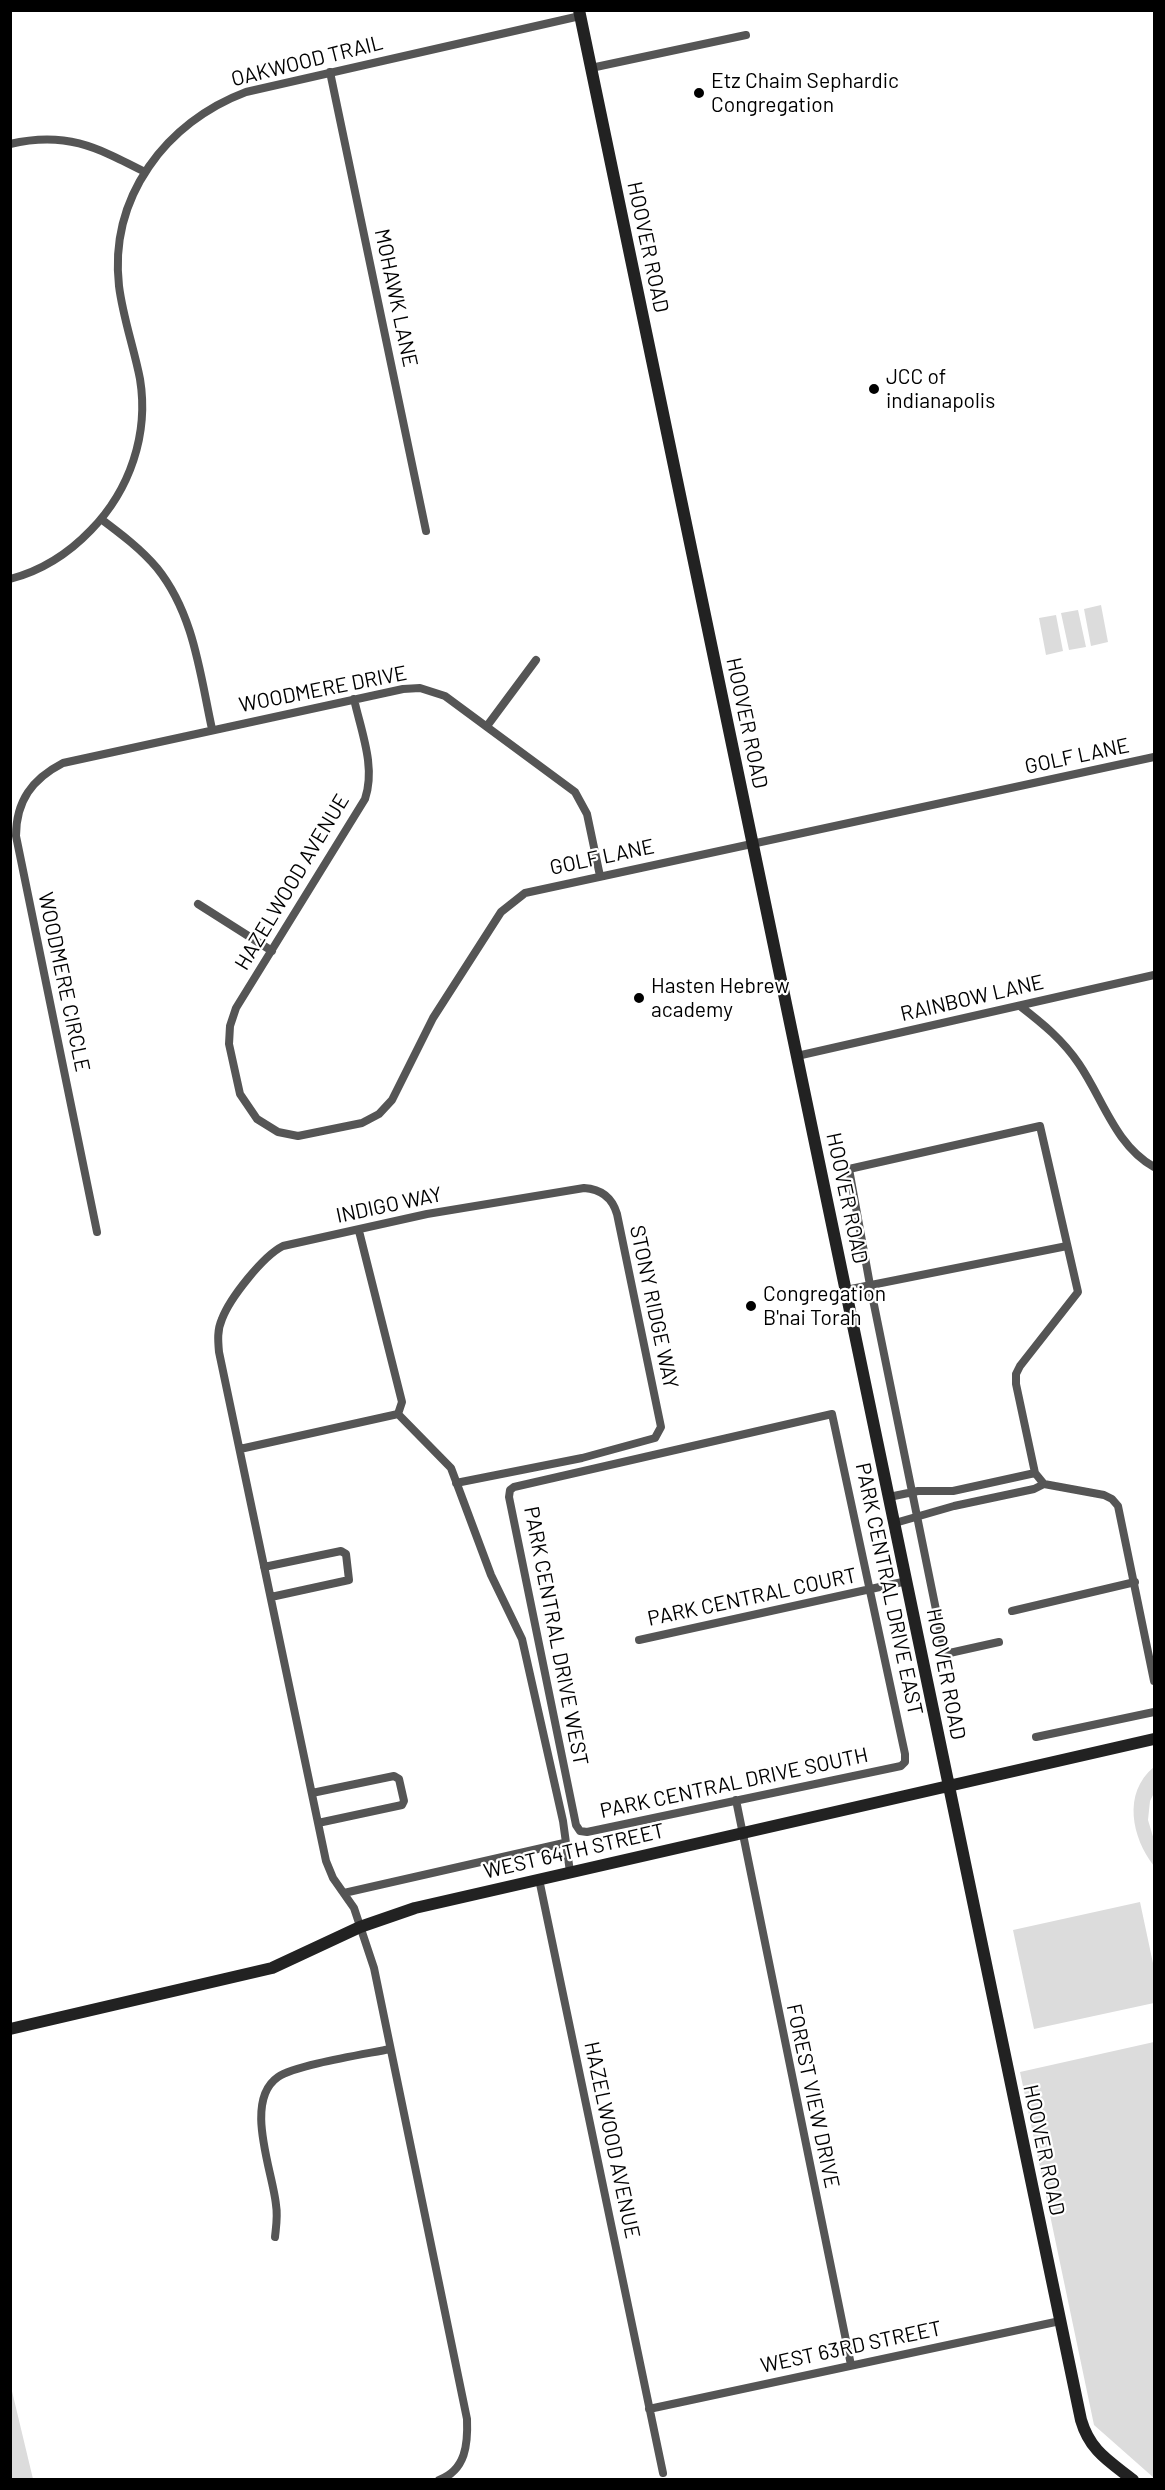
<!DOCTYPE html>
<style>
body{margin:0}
#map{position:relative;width:1165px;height:2490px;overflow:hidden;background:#fff;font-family:Barlow,sans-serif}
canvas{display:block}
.frame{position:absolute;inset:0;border:12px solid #000;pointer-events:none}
</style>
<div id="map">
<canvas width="1165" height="2490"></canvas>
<div class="frame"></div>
</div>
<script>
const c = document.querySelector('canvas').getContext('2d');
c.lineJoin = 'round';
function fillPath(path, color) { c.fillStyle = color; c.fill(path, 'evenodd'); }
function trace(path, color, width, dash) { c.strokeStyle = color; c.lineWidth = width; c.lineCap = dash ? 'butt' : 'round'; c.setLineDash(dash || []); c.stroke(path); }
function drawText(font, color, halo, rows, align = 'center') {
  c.font = font + ' Barlow,sans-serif'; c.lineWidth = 4.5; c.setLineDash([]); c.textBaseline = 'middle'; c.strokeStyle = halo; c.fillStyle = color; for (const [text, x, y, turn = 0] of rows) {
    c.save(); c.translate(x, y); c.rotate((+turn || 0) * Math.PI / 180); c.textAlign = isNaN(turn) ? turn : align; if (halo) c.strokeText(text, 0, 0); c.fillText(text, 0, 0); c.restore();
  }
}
fillPath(new Path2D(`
 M1101,605l7,37 -17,4 -7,-37z
 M1078,610l8,37 -17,3 -8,-37z
 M1056,615l7,36 -17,4 -7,-37z
 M1154,1767v26l-4,8 -2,19 6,20v26c-22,-28 -32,-73 0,-99z
 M1140,1902l14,66v35l-120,26 -21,-99z
 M1154,2042v436l-60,-53 -74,-353z
 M11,2387l22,92h-22z`), '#dcdcdc');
trace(new Path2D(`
 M591,68l155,-33
 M330,72l96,459
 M10,144c56,-13 86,3 135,28
 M101,519c20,15 40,30 56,49 37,46 43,106 55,161
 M10,579c31,-8 59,-26 81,-49 39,-40 58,-96 49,-151 -6,-31 -17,-61 -21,-93 -10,-89 47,-164 127,-194l334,-76
 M354,699c7,32 22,68 11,100l-129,209 -6,18 -1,18 11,50 17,25 21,13 20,4 64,-13 17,-9 13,-14 41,-82 68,-106 24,-19 629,-136
 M487,726l49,-66
 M198,904l74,47
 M1020,1006c22,17 43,34 59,58 24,35 36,81 75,103
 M797,1056l357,-81
 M359,1231l43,171 -4,12
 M97,1232l-81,-396c0,-35 16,-57 47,-73l340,-74 17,-1 25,8 130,96 12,22 13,62
 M846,1290l221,-44
 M398,1414l53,54 40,107 31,64 41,182 7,51
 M832,1414l73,340v8l-4,4 -314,66 -7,-1 -4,-6 -67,-328 1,-7 4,-3z
 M240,1449l158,-35
 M889,1497l29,-6h35l82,-18
 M895,1523l59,-17 80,-17 10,-5
 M264,1567l77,-16 5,3 3,26 -78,17
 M1012,1611l123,-29
 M639,1640l268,-59
 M999,1642l-54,12 -75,-369 -21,-116 191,-43 38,166 -58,74 -4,8v10l19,89 9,11 60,11 8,4 6,7 36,175
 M1036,1737l118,-25
 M312,1793l82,-17 5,3 5,22 -2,4 -84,18
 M736,1800l115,565
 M539,1879l124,594
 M344,1893l220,-50
 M275,2237c1,-10 3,-21 1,-32 -3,-33 -33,-104 2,-128 17,-12 88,-23 112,-28
 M649,2409l411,-88
 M439,2480c27,-10 29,-36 28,-61l-93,-451 -20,-60 -21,-30 -7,-17 -107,-509c-1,-11 -2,-22 3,-33 8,-21 41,-63 61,-73l144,-32 157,-26c17,1 28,9 33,26l44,213 -6,11 -73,20 -126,25`), '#555', 8);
trace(new Path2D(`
 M579,10l502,2410c9,31 28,41 52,60
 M10,2029l262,-61 88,-41 55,-19 739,-169`), '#222', 12);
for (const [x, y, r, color] of [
 [699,93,6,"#000"],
 [874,389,6,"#000"],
 [639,998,6,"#000"],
 [751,1306,6,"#000"]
]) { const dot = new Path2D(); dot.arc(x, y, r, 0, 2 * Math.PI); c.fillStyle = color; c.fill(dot); trace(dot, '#fff', 2); }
drawText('21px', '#000', '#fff', [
 ["OAKWOOD TRAIL",307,61,-14],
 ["HOOVER ROAD",648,247,78],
 ["MOHAWK LANE",396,298,78],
 ["WOODMERE DRIVE",323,689,-11],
 ["HOOVER ROAD",747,723,78],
 ["GOLF LANE",1077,756,-12],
 ["GOLF LANE",602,857,-12],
 ["HAZELWOOD AVENUE",292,882,-59],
 ["WOODMERE CIRCLE",64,982,78],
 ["RAINBOW LANE",972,998,-13],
 ["HOOVER ROAD",847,1198,78],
 ["INDIGO WAY",389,1205,-12],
 ["STONY RIDGE WAY",654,1307,78],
 ["PARK CENTRAL DRIVE EAST",889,1589,78],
 ["PARK CENTRAL COURT",752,1597,-12],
 ["PARK CENTRAL DRIVE WEST",556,1636,79],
 ["HOOVER ROAD",946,1674,79],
 ["PARK CENTRAL DRIVE SOUTH",734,1783,-12],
 ["WEST 64TH STREET",574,1851,-13],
 ["FOREST VIEW DRIVE",813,2096,78],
 ["HAZELWOOD AVENUE",612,2140,78],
 ["HOOVER ROAD",1044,2150,78],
 ["WEST 63RD STREET",851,2347,-12]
]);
drawText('21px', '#000', '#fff', [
 ["Etz Chaim Sephardic",711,81],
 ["Congregation",711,105],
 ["JCC of",886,377],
 ["indianapolis",886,401],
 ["Hasten Hebrew",651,986],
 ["academy",651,1010],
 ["Congregation",763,1294],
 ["B'nai Torah",763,1318]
], 'left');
</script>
